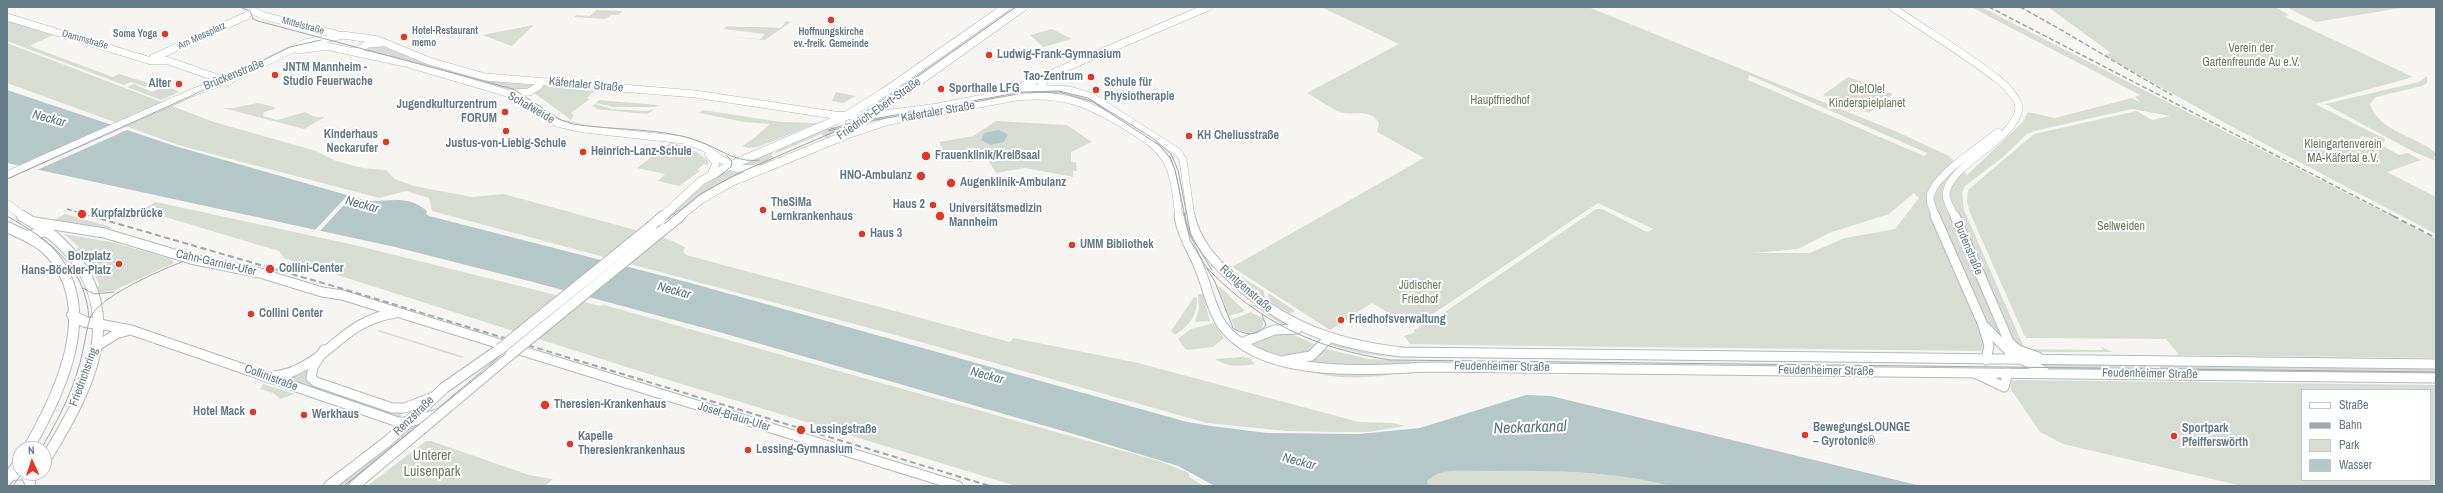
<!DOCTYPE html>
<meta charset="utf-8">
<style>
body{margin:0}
#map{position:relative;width:2443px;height:493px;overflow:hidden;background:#f6f5f2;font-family:"Archivo Narrow",sans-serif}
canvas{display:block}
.frame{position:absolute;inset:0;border:8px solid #647a84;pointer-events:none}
.legend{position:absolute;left:2301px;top:389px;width:130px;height:92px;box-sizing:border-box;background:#fff;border:1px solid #c1cace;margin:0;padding:5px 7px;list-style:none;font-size:12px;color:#647a84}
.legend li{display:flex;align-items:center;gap:8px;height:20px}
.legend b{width:20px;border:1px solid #c1cace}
.north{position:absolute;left:12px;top:441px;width:40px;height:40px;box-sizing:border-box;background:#fff;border:1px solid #c1cace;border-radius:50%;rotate:357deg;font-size:11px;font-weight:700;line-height:16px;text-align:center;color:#647a84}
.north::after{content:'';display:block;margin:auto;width:14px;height:18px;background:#e73521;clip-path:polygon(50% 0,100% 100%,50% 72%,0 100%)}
</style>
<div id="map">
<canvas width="2443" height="493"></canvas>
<div class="frame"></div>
<ul class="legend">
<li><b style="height:5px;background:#fff"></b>Straße</li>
<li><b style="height:5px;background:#9fa8ac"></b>Bahn</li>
<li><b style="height:11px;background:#d8ddd3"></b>Park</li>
<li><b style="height:11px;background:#b6c7c8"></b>Wasser</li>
</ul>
<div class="north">N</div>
</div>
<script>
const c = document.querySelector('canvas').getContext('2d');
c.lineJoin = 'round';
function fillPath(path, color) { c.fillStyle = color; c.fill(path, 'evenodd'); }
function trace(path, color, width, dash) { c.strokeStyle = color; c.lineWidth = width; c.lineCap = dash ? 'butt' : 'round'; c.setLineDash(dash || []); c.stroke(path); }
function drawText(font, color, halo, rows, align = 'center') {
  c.font = font + ' "Archivo Narrow",sans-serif'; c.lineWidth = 4; c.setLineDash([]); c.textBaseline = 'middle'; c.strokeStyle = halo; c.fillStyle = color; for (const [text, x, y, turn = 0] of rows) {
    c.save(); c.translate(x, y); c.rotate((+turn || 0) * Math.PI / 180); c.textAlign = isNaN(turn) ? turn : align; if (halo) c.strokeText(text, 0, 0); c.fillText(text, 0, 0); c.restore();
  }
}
fillPath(new Path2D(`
 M1321,7h267l307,124 54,25 10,10 8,-6 -7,8 7,7 56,-53 5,-10 27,6 77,-20 9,5 -6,-6 5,-2 -169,-88h10l455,232v119l-257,-3 -13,-16 -139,-1 -3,-3 -54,-122 -3,-11 1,-12 66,-56 103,-23 15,9 18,-4 -38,-7 -98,22 -7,3 -24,23 -38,29 -3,6 2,18 59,135 4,4 76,1 -2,-3 12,5h-84l-11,-8 -34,-1 1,8 -527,-6 -48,-1 -6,-8 10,-3v-3l19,-10 163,-111h6l45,23 6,-3 -55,-26 -174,117c-21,6 -34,-7 -52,-17l-42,27 -98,-63 192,-109 -47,-26 2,-9c-8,-14 -23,-8 -35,-10 -9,-1 -29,-16 -37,-20l92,-49zM1749,75l178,78v1l-3,2 -176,-76zM1914,193l5,5 -24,31 -50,9 -35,15h-56l44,-4 31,-16 60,-19z
 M2048,7h227l14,8 -4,2 128,60 -98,27 70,35 -1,3 -23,-6 -1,4 23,6 16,9 9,-2 13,7 -34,12 49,25v37l-211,-111 -121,-68 7,-2z
 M2286,7h121l-91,15z
 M596,10l26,1 -3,4h-8l-5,4 -32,-2 3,-2 13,1z
 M7,19l49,15 -25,11 1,2 81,30 6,-3 36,11 -6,3 -18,-6 -7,3 -117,-44z
 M784,21l7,1 -26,18 -44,-4 39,3 5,-5 -42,-5 4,-3c18,2 34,0 53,2l6,-6z
 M534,25l-22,21 -30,-11z
 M1052,29l20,10 -29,8 -13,-12z
 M7,43l207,79 102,29 20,10 27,7 23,2 9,9 19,7 58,11 32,-3 164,45 17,8 -2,5 3,3 324,87 3,-4 125,25 221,59 33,1 13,3 -37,6h-39l-42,-1 -80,-8 -315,-89 -460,-123 -3,-13 -23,-7 -27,7 -201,-53 -171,-62z
 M370,46h14l38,15 111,22 2,2 -3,4 -17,3 -149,-41z
 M2427,76v7l-5,3 -46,11 -6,7c8,27 46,32 66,49l-2,5 2,3 -22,-9 -89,-48 94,-22z
 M1848,77l36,12 -2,1 11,4 -24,19 -46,-18z
 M543,83l52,3 -5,5 7,1 -5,1 -5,5 3,1 -19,14 3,2 -3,5 -38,-28z
 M134,84l18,8 15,-6 12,6 -18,8 -34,-13z
 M836,92l20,4 -13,7 -11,-2z
 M599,100l59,5 -2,2h-43l-17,-4z
 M258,103l16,4 1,2 -11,3 -1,4 14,4 28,-8 10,5h10l-21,12 -81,-21h10z
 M595,104l17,5 34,2 9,-2 -8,5 -52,-5 1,-2h-4z
 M702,110l79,12 37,1 -60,24 -10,1 -6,-2 12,-8 16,-14 -26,-2 -45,-9z
 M996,121l71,4 25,17 -21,10v10h5l1,9h-4v6l-48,-9 -29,5 -9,-15 -17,4 -24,-6 -7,-14 34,-6z
 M833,126l5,3 -9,8 -48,22 -2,-1 47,-20 -5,-4 -46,20 1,-3z
 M671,142l26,10 11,9v4l-4,-1 -7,6 3,1 -21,15 -21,-5 7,-7 -28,-6z
 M773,152l-2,8 6,1 -22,6 -18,-3z
 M727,169l19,4 -82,53 -6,-1 30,-31z
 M156,202l203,44 241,60 4,-1 555,156 30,12v4l15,9h-188l-380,-116 -352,-112 -5,-7 -137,-41z
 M65,214l47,13 -3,2 -57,-8z
 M64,234l47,8 60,17 3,4 -59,27 -18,3 -2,-4 5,-4 -16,-29 -5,3 -5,-7 5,-5z
 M1214,267l31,28 43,30h-5l-37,-24 7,5 3,-2z
 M1234,272l30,19 1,10z
 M1218,287h2l25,24 -16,5z
 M1268,293l26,17v2l-5,1 -20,-12z
 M1198,294h5l7,27 -15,1 4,-13z
 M1194,297l3,1c0,18 -7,27 -22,37l-4,-4z
 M1251,312l13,7 -2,9c-9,7 -19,6 -27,0l-4,-8z
 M1214,323l10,15 -11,9 -27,3 -8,-11 13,-10z
 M1281,329l38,17c-15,19 -48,9 -66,-1l-1,-2z
 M379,330l83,26h2l-2,2 -85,-27z
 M1332,342l52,12 501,7v2l-494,-6 -31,-4 -31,-8z
 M1326,349l43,10 55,3 462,5 2,2 -552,-2 -41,-6 20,-4z
 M1247,352l34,12 130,7c-15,2 -30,6 -45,6 -41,3 -78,-10 -116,-23z
 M1240,357l9,1 6,6c-14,2 -27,4 -40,-5z
 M311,363l-4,13 99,33 -7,9 -103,-34 -2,-4 -10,-4z
 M2031,363l116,1 5,4 -89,3 -14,-2z
 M2158,364l278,3v8l-273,-3z
 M2018,380l418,5v101h-194l-179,-42 -23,-12 -30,-44 2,-7zM2302,390h128v90h-128z
 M263,384l32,10 -15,5 -7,-6 -13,-4z
 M429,421l-80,65h-12l70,-59z
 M426,441h5l98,34 24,4 -8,7h-178z
 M1441,470c79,0 158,-2 236,16h-251v-9z`), '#d8ddd3');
fillPath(new Path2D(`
 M7,90l168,56 193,55c22,1 39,-7 59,10l-1,3 3,2 258,66 500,140 24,4 56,7 92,1 61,-6 106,-33 25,1 370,90h-250c-58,-15 -120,-16 -180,-15 -17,0 -35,-2 -52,2 -5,2 -9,5 -12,8l1,5h-213l-37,-20 -101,-31 -358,-103 -190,-51 -134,-34 -388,-84z
 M998,130l10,4 -4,8 -13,3 -10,-5 3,-7z`), '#b6c7c8');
fillPath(new Path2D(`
 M114,124l15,5 -94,42 -18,-3z
 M350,193l4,1 -35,38 -5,-1z`), '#f6f5f2');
const secondaryFar1 = new Path2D(`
 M1892,7c36,25 74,47 108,74 6,5 19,19 19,27 -4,33 -70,56 -73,86 0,7 6,17 9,23
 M250,9l14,7 71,18
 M7,17l144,44h12
 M299,50l27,-4 79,17 102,30 50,30 27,6 100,11 21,8 29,20 25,1
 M355,52l13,-8 14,-1
 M153,58l93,-42 4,-4v-5
 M160,58l69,24
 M1020,87l188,-80
 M1039,89l9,-14
 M510,93l19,-1 10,-6v-5
 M1017,97c47,-5 73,7 112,31 14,9 29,18 37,32 10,17 10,38 13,57
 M834,116l8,6 -1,15 48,-16 132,-25
 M709,155l7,8 -5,12
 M7,175l189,-84 37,-13 72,-35 38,-8 35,5 51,21 56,16 210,17 139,21 36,1 68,-9 97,-19 35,2 22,7 86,55 5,8 8,57
 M1936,217c-3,-7 -8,-17 -5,-24 8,-21 49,-46 67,-61`);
const secondary = new Path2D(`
 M1179,216c3,21 15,36 22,56 7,17 10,37 21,53 41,56 149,44 209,42l1005,11
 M1190,216c6,26 23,45 42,62 51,48 101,66 170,74l1034,12
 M1935,216l48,109 6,21 -3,14
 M1955,216l54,126 9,8 20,7
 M35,222l69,11 87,26 69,14 62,19 20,3 616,191
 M25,236l24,-5
 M99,324l32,6 267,92h12l27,-8
 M1985,327l28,28 31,16
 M1241,343l33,-13 23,-1
 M97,346l19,-12 14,-4
 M324,350l-11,17 -2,11 5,4 76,26h13l25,-10
 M1286,360l25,-4 17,-17
 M1977,374l27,13 4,-14
 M267,377c9,-2 19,-2 27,-6 40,-17 51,-50 101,-58`);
const primaryFar1 = new Path2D(`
 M7,204l17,13
 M662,217l39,-36 28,-15 117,-50 37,-23 123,-86
 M679,217l21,-17 31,-18 110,-45 182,-130`);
const primary = new Path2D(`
 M22,216c13,8 27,15 38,26 73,70 27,149 -16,220
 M652,226l11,-10
 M7,227c15,7 33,14 44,27 50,56 8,141 -23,195
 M664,229l16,-13
 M72,315l13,7 14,2
 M11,475l15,-1 4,9
 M7,480l13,-19
 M329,486l60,-46 55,-52 56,-39
 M354,486l157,-132`);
trace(secondaryFar1, '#b3babd', 8);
trace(secondary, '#b3babd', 11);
trace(primaryFar1, '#b2b8bb', 9);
trace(primary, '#b2b8bb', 12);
trace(secondaryFar1, '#fff', 7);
trace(secondary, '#fff', 9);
trace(primaryFar1, '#fff', 8);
trace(primary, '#fff', 10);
trace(new Path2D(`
 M240,7l10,4 3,8 5,2 255,68 48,31 12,4c42,7 89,3 128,18 21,8 35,21 58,18
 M854,120l162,-113
 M828,130l23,-7 171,-31 37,-1 29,7 66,41 17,15 7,16 13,66 21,34
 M829,131l25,-7 169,-31 36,-1 34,10 66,43 11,12 5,13 15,70 25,42 18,46c11,7 25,9 33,-3l-4,-10
 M718,177l13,-10 1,-6 -5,-5
 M7,179l184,-83 99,-49 31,-7
 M7,216c43,25 78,49 82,102
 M1206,267c54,56 108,81 184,93l1046,12
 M83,288l11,6 20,-2
 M41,449c15,-26 30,-53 38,-83 4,-11 8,-42 12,-50 12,-23 85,-53 110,-61
 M13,486l9,-13
 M344,486l358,-293 39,-21 95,-41`), '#9fa8ac', 1);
trace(new Path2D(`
 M1989,7l406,210
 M2020,7c52,28 101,59 152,88
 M67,209l27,8`), '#9fa8ac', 1.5, [5, 2.5]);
trace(new Path2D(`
 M91,216l249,72 650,198
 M2393,216l43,22`), '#9fa8ac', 2, [6, 3.5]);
const primaryBridge = new Path2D(`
 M500,349l152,-123
 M511,354l153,-125`);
trace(primaryBridge, '#b2b8bb', 12, []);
trace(primaryBridge, '#fff', 10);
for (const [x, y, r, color] of [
 [831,20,4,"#e73521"],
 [165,34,4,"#e73521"],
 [404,37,4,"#e73521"],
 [989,55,4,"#e73521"],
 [275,75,4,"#e73521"],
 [1091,77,4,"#e73521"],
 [179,84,4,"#e73521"],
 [941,89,4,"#e73521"],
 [1096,90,4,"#e73521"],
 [505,112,4,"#e73521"],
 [506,131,4,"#e73521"],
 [1189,136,4,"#e73521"],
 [386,142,4,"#e73521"],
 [583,152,4,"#e73521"],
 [926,156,5,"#e73521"],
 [921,176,5,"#e73521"],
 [951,183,5,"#e73521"],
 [933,205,4,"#e73521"],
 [763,210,4,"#e73521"],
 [82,214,5,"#e73521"],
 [940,216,5,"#e73521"],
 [862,234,4,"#e73521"],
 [1072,245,4,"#e73521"],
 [119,264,4,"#e73521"],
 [270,269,5,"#e73521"],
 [251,314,4,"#e73521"],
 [1341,320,4,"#e73521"],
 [545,405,5,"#e73521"],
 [253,412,4,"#e73521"],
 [304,415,4,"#e73521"],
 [801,430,5,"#e73521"],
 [1805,435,4,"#e73521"],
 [2174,436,4,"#e73521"],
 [570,444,4,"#e73521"],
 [748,450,4,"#e73521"]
]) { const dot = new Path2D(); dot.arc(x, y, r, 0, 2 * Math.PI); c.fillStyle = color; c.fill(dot); trace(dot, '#fff', 1.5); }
drawText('10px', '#647a84', '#fff', [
 ["Mittelstraße",303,26,15],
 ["Am Messplatz",202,36,-25],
 ["Dammstraße",85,40,16]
]);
drawText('bold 10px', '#647a84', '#fff', [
 ["Hotel-Restaurant",412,31],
 ["memo",412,43],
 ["Hoffnungskirche",831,32,"center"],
 ["ev.-freik. Gemeinde",831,44,"center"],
 ["Soma Yoga",157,34,"right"]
], 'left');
drawText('12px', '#6b7b63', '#fff', [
 ["Verein der",2251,49],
 ["Gartenfreunde Au e.V.",2251,63],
 ["Ole!Ole!",1867,90],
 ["Kinderspielplanet",1867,104],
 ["Hauptfriedhof",1500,101],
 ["Kleingartenverein",2343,145],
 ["MA-Käfertal e.V.",2343,159],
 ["Sellweiden",2121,227],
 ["Jüdischer",1420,286],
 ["Friedhof",1420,300]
]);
drawText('bold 12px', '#647a84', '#fff', [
 ["Ludwig-Frank-Gymnasium",997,55],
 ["JNTM Mannheim -",283,68],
 ["Studio Feuerwache",283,82],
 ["Tao-Zentrum",1083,77,"right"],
 ["Schule für",1104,83],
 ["Physiotherapie",1104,97],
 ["Alter",171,84,"right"],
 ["Sporthalle LFG",949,89],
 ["Jugendkulturzentrum",497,105,"right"],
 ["FORUM",497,119,"right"],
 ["Kinderhaus",378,135,"right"],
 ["Neckarufer",378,149,"right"],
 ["KH Cheliusstraße",1197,136],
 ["Justus-von-Liebig-Schule",506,144,"center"],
 ["Heinrich-Lanz-Schule",591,152],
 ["Frauenklinik/Kreißsaal",935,156],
 ["HNO-Ambulanz",912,176,"right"],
 ["Augenklinik-Ambulanz",960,183],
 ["TheSiMa",771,203],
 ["Lernkrankenhaus",771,217],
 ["Haus 2",925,205,"right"],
 ["Universitätsmedizin",949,209],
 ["Mannheim",949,223],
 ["Kurpfalzbrücke",91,214],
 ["Haus 3",870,234],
 ["UMM Bibliothek",1080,245],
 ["Bolzplatz",111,257,"right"],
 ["Hans-Böckler-Platz",111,271,"right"],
 ["Collini-Center",279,269],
 ["Collini Center",259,314],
 ["Friedhofsverwaltung",1349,320],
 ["Theresien-Krankenhaus",554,405],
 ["Hotel Mack",245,412,"right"],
 ["Werkhaus",312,415],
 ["BewegungsLOUNGE",1813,428],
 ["– Gyrotonic®",1813,442],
 ["Sportpark",2182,429],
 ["Pfeifferswörth",2182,443],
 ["Lessingstraße",810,430],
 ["Kapelle",578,437],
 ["Theresienkrankenhaus",578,451],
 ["Lessing-Gymnasium",756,450]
], 'left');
drawText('12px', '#647a84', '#fff', [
 ["Brückenstraße",234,75,-22],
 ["Käfertaler Straße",586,85,5],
 ["Schafweide",531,108,30],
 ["Friedrich-Ebert-Straße",879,109,-35],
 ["Käfertaler Straße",938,112,-10],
 ["Dudenstraße",1968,248,67],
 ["Cahn-Garnier-Ufer",216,263,13],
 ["Röntgenstraße",1246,289,41],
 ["Feudenheimer Straße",1502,367,1],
 ["Feudenheimer Straße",1826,371,1],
 ["Feudenheimer Straße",2150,374,1],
 ["Friedrichsring",84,377,-70],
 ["Collinistraße",271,378,20],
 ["Renzstraße",414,416,-44],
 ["Josef-Braun-Ufer",734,417,17]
]);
drawText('italic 13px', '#5a767a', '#fff', [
 ["Neckar",49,119,15],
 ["Neckar",362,205,15],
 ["Neckar",674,291,15],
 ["Neckar",987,376,15],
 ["Neckar",1299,462,15]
]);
drawText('14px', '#6b7b63', '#fff', [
 ["Unterer",432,456],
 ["Luisenpark",432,472]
]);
drawText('italic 16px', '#5a767a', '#fff', [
 ["Neckarkanal",1530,428,-2]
]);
</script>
